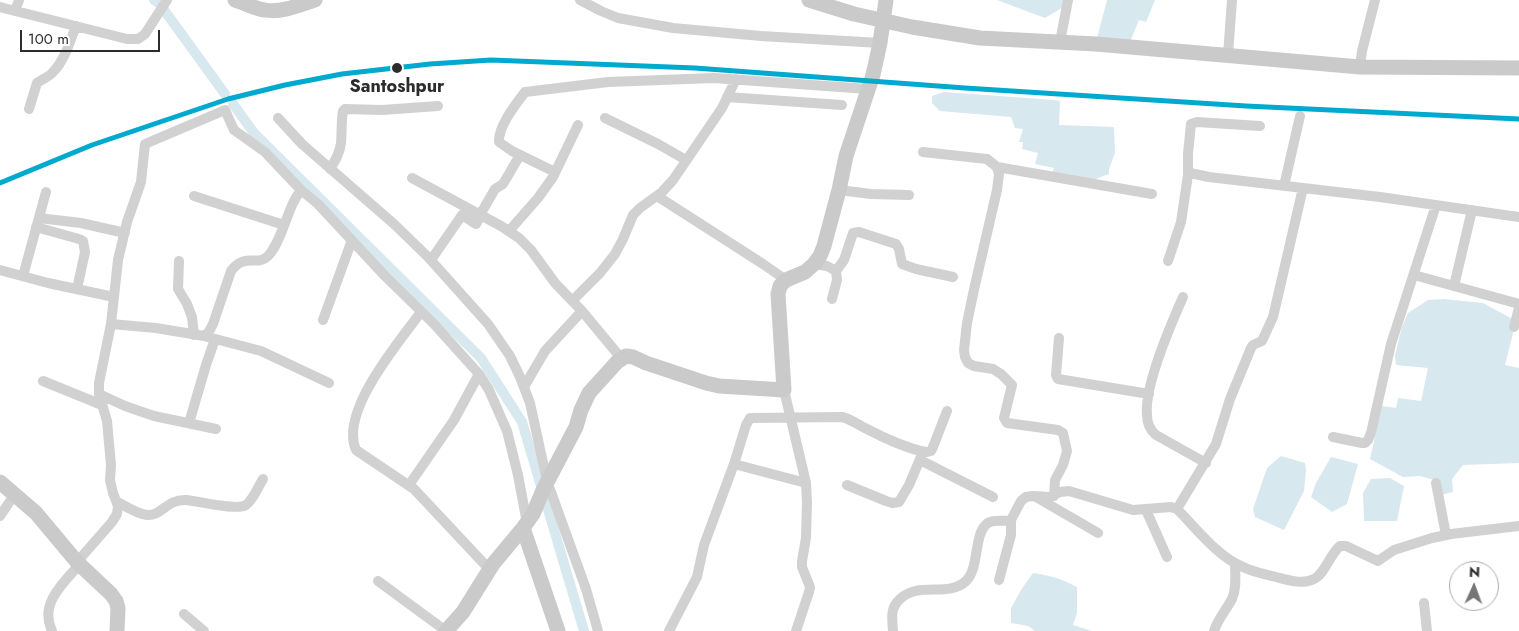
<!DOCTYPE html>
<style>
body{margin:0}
#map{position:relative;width:1519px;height:631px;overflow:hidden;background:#fff;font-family:Jost,sans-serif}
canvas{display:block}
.north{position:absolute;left:1449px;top:561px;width:50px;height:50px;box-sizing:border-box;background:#fff;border:1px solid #ababab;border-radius:50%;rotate:2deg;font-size:14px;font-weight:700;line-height:20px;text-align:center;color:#2c2c2c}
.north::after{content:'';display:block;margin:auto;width:18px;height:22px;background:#767676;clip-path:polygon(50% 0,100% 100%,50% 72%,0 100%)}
.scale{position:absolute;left:20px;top:30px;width:140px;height:22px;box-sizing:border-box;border:2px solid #2c2c2c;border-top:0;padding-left:6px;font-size:15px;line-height:18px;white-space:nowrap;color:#2c2c2c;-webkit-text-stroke:4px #fff;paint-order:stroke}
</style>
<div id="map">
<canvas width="1519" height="631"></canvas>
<div class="north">N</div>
<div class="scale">100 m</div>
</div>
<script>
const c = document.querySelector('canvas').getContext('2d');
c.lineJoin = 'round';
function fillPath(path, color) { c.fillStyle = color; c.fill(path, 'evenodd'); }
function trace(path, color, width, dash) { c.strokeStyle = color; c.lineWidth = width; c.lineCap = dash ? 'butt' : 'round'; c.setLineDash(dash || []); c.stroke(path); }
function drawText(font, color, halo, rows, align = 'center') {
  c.font = font + ' Jost,sans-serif'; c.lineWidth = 5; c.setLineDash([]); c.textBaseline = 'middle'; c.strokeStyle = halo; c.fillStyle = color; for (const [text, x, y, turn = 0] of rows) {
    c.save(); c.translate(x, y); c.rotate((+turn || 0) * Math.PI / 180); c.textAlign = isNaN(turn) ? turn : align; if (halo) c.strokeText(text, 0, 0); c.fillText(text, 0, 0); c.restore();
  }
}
fillPath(new Path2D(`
 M997,0h68v6l-20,12z
 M1107,0h48l-9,22 -7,-2 -9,22 -33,-4z
 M944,92l110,8 6,1 -1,24 55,2 1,26 -6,16v5l-30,11 -13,-1v-8l-14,-3 2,-5 -19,-4 3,-11 -16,-4 1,-7h-4l4,-13 -8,-1 -4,-11 -71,-6 -8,-8v-7z
 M1444,299l39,4 33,18 -11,44 14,3v95l-56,2 -11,14 1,13 -12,3 -7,-15 -14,-4 -17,1 -33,-18 12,-53 14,2 2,-10 23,3 7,-33 -32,-3 -1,-10 7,-28 6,-14 20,-13z
 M1281,456l24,7 1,7 -2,21 -20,39 -29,-13 -2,-8 14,-41z
 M1331,457l27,7 -11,40 -15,8 -21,-15 5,-14z
 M1390,478l14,8 -7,35h-33l-1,-28 8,-14z
 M1033,573c16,2 29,6 44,14v26l-4,12 19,6h-57l-7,-5 -17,-3v-15l10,-18z`), '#d8e8ef');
trace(new Path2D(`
 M154,0l5,3 66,91
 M233,104l21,29 227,225 41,64 62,209`), '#d8e8ef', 10);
trace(new Path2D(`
 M580,0l21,11 17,7 55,10 88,8 119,7
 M0,7l127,32h11l7,-5 22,-34
 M15,11l4,-11
 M1060,42l8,-42
 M1228,55l4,-55
 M1360,67l2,-16 13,-51
 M727,97l115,8
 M29,109l8,-26c5,-4 12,-6 16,-11 12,-12 17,-31 23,-46
 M278,118l24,26 92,80 34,33 60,67 22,32 10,21 10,26 17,78 39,108 12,42
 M605,118l53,26 28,16
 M923,152l64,7 10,8 2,7 -2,16 -22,95 -8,38 -3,27 1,7 3,6 6,3 19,3 8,5 11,11 -8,33 3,5 51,7 5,3 4,18 -4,14 -8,15 -1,16
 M997,167l155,27
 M330,169c5,-8 10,-16 11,-26 1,-10 0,-21 2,-32l2,-2 37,1 56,-4
 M555,172l-43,-21 -13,-9c-1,-16 17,-38 26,-50l83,-10 106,-4 154,11
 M1188,175v-21l3,-30 6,-2 63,4
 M412,178l89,48 18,12 12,12 24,33 27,28 39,47
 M1284,186l16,-70
 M839,190l32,4 38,1
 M194,196l90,29
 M657,196l106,68 23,16
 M480,215l15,-26 8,-5 17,-29
 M39,218l42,5 44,10
 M36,227l43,12 4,2 2,11 -8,37
 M509,231l29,-33 15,-21 25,-52
 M431,260l31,-45 14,9 5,-9
 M179,261l-1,28 9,15 5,13 2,18
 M1168,261l13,-39 7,-47 2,-2 19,4 171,20 139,20
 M814,264l13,2 9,5 1,9 -5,19
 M0,270l48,13 66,14
 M836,271l8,-11 9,-27 6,-1 37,12 3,5 3,15 14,5 37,8
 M1414,275l105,29
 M23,276l23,-84
 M1454,286l18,-76
 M1183,297c-12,27 -39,89 -36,118 0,9 3,15 9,20l50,28
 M572,301l28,-28 15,-19 8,-15 10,-24 7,-7 22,-16 11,-12 49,-72 14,-29
 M421,312c-22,30 -82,100 -65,138l58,39 75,80
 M323,320l29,-80
 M111,324l45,4 48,8 4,-3 5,-9 18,-53c14,-19 26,-4 37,-15 11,-11 18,-38 25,-53 2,-4 5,-9 8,-13
 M1514,327l5,-19
 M204,336l57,15 68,32
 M1059,338l-3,37 2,4 91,15
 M43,381l59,24
 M524,387l21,-36 37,-40
 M784,390l22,93 1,20 -1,35 -4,23v6l8,20 -1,5 -13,39
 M99,394l26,12 29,10 62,13
 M189,423l17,-58 9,-26
 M1333,437l29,6h3l3,-3 3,-7 20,-89 45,-139
 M920,460l73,37
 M734,464l72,19
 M1436,483l10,52
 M409,485l45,-65 25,-46
 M847,485l39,16 6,2 7,-1 10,-17 14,-33
 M1036,497l62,36
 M116,501c9,5 21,13 31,14 15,1 20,-16 39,-15 12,1 51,11 60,5 7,-5 12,-18 17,-26
 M1177,509l39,-65 14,-45 21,-51 2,-3 9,-4 11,-24 30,-129
 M1146,510l21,47
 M0,516l15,-22
 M77,562l35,-40 5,-8 1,-8 -5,-13 -3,-13 1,-15 -4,-44 -8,-27v-11l12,-59 7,-64 9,-38 14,-40 4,-38 80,-34 9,20 31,22 36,38 17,14 67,72 49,48 45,50 10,16 18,41 11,44 9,48
 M999,580l12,-45v-15
 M378,581l68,50
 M1424,603l3,28
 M184,614l20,17
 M52,631c-13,-27 11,-48 28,-67
 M669,631l28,-54 7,-32 30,-81 12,-39 4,-7 92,-1c9,2 16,8 25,12 15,8 43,21 60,23l4,-1 2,-4 14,-36
 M893,631c-1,-13 -3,-23 7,-32 19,-18 48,-1 66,-18 14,-13 7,-48 22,-58 6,-4 15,-1 23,-3l10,-19 5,-4 7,-1 17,1 10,-5 9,-1 64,19 38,-3 6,2c19,19 41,48 66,58 10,5 22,7 33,10 12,3 26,8 38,2 11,-5 16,-25 26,-33h6l32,15 16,-11 38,-12 19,-4 68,-8
 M1214,631c4,-12 12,-21 18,-32 5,-11 3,-24 3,-36`), '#d1d1d1', 10);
trace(new Path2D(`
 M235,0c10,3 20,9 30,10 16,3 35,-5 50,-10
 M809,0l45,14 58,13 68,11 116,6 264,23 159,1
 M0,482l36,31 41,49 34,32 5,7 2,7 -1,23
 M446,631l17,-19 30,-48 30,-36
 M558,631l-35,-103 10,-14 11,-26 32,-61 5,-17 8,-17 28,-31 9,-6 7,1 13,6 60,20 13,3 65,4 -6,-96 2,-8 6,-6 19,-8 9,-8 6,-8 4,-10 15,-56 7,-34 27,-81 7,-32 6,-43`), '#cacaca', 15);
trace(new Path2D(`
 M0,183l92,-38 136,-46 57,-14 57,-11 88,-10 61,-4 204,8 270,20 281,18 273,13`), '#00a9ce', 5);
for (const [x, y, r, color] of [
 [397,68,6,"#2c2c2c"]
]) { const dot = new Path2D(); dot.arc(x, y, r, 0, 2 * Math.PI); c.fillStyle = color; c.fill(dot); trace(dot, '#fff', 2); }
drawText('bold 18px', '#2c2c2c', '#fff', [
 ["Santoshpur",397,88]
]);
</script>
